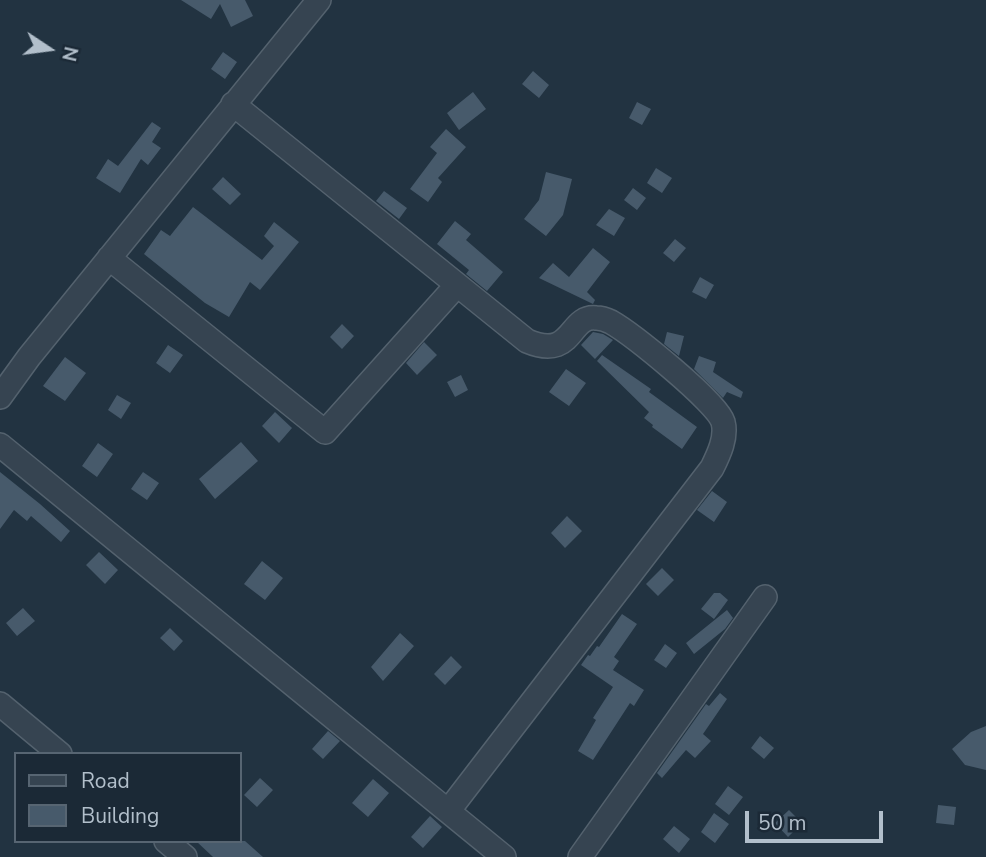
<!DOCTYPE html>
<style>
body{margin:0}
#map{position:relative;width:986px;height:857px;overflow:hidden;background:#223341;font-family:"Nunito Sans",sans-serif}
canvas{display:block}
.legend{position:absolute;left:14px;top:752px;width:228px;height:91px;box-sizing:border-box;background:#1b2936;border:2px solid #576572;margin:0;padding:9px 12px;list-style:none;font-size:21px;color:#b2bfcb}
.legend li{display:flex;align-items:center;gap:14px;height:35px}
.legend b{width:35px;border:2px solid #576572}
.north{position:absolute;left:14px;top:14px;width:70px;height:70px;-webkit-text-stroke:5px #1b2936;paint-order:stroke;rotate:103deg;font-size:19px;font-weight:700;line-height:28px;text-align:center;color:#b2bfcb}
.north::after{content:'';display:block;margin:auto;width:24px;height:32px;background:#b2bfcb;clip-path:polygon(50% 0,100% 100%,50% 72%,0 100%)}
.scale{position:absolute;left:745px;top:811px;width:138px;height:32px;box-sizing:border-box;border:4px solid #b2bfcb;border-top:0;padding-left:9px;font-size:21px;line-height:24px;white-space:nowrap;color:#b2bfcb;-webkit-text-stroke:5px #1b2936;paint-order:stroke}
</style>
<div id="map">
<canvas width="986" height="857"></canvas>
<ul class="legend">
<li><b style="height:9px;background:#364451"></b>Road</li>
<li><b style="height:19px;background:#475a6b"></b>Building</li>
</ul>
<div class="north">N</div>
<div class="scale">50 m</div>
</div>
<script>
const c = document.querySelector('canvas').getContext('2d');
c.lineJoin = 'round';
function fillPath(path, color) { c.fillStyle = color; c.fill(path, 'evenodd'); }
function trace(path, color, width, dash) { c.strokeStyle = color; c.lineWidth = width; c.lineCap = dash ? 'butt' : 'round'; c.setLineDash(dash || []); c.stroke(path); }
fillPath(new Path2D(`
 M181,0h64l8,16 -22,11 -11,-23 -9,15z
 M223,52l14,10 -12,17 -14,-10z
 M533,71l16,14 -10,13 -17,-14z
 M473,92l13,17 -27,21 -12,-17z
 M637,102l14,7 -9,16 -13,-7z
 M152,122l9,6 -9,14 9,6 -13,17 -7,-6 -21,34 -24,-15 12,-19 10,7z
 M446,129l20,18 -28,31 4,4 -14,20 -18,-13 27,-36 -7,-6z
 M656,168l16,10 -10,15 -15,-10z
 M546,172l26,7 -9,36 -17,21 -22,-17 15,-19z
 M223,177l18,17 -11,11 -18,-16z
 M633,188l13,10 -9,12 -13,-10z
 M384,191l23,17 -8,11 -23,-18z
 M193,207l69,53 12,-14 -10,-10 10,-14 25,20 -39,48 -10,-8 -21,35 -24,-14 -61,-49 17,-24 9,6z
 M609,209l16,9 -11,18 -18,-11z
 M455,221l16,13 -5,6 37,32 -16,19 -21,-17 3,-4 -32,-26z
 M675,239l11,9 -12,14 -11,-9z
 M593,248l17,14 -23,30 8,8 -2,4 -54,-26 14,-15 16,14z
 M700,277l14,8 -8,14 -14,-7z
 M342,324l12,12 -12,13 -12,-12z
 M593,332l10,2 10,6 -18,19 -14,-14z
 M667,332l17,4 -5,20 -15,-12z
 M424,342l13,13 -20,20 -11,-12z
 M168,345l15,10 -13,18 -14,-10z
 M602,355l49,34 -2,3 48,35 -15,22 -30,-22 1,-2 -9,-7 5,-6 -52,-51z
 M699,356l17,6 -3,10 30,20 -2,6 -14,-6 -4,6 -29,-29z
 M65,357l21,16 -21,28 -22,-15z
 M566,369l20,14 -17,23 -20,-14z
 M461,375l7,15 -13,7 -8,-15z
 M117,395l14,8 -10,16 -13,-9z
 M275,412l17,16 -13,15 -17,-17z
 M241,442l17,19 -43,38 -16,-20z
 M98,443l15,11 -16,23 -15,-11z
 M0,472l40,32 30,27 -9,11 -30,-26 -4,5 -13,-11 -14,19z
 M143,472l16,11 -12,17 -16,-11z
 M712,491l15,11 -13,20 -17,-12z
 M567,516l15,15 -17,17 -14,-15z
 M99,552l19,18 -13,14 -19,-19z
 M262,561l21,17 -18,22 -21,-16z
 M662,568l12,12 -16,16 -12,-12z
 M714,593h6l8,7 -14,19 -13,-10z
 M23,608l12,13 -18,15 -11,-13z
 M727,610l6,8 -8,11 -31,25 -8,-11z
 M622,614l15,10 -23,33 5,4 -6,9 31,20 -10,16 -4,-3 -37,57 -15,-9 18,-31 -3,-2 20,-31 -32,-22 7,-10 2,1 7,-10 2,1z
 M170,628l13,13 -9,10 -14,-13z
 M400,633l14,13 -31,35 -12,-14z
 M665,644l12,9 -11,15 -12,-8z
 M451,656l11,11 -17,18 -11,-11z
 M720,693l7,6 -24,35 8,7 -16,17 -9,-8 -24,28 -5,-5 49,-69 3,2z
 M986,726v44l-21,-5 -13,-16 19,-17z
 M328,731l12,10 -17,18 -11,-10z
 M760,736l14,12 -10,11 -13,-11z
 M260,778l13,12 -16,17 -13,-12z
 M373,779l16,14 -21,24 -16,-14z
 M728,786l15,11 -14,18 -14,-11z
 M938,805l18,2 -2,18 -18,-2z
 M789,810l13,13 -14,14 -13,-14z
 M714,813l15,11 -14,19 -14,-11z
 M430,816l12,11 -19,21 -12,-11z
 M674,826l16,13 -11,14 -16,-14z
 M196,841h49l18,16h-50z`), '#475a6b');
const minor = new Path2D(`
 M233,104l294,237c47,20 41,-26 69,-23 5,0 11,2 15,4 21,12 106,80 112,100 4,15 -4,32 -11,46l-263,342
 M109,258l216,174 132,-147
 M0,397l29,-40 290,-357
 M0,445l504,412
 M0,704l60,50
 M166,841l19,16
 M580,857l185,-260`);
trace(minor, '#54626e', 26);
trace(minor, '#364451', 23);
</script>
